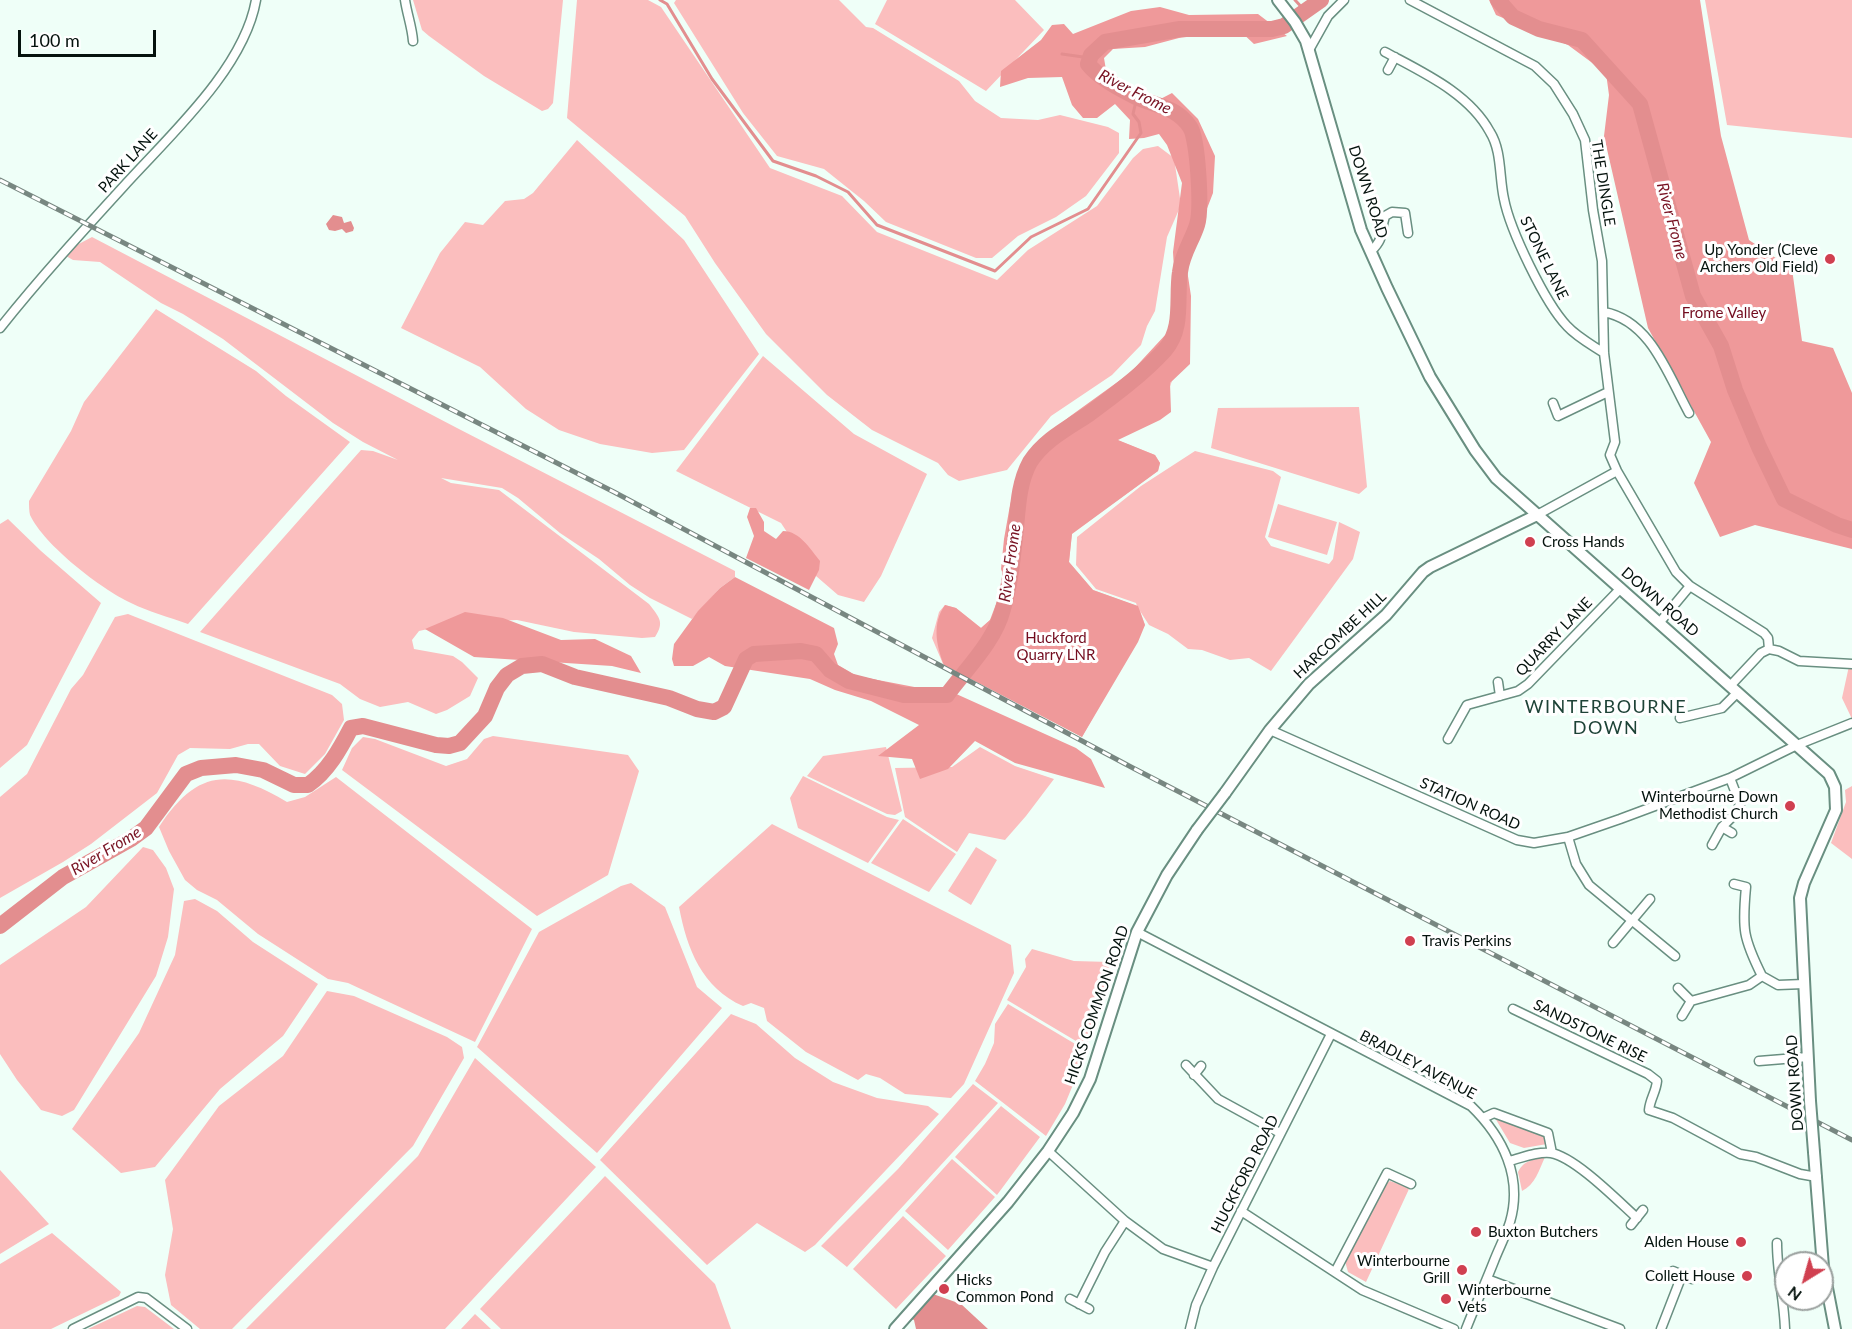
<!DOCTYPE html>
<style>
body{margin:0}
#map{position:relative;width:1852px;height:1329px;overflow:hidden;background:#effff8;font-family:Lato,sans-serif}
canvas{display:block}
.north{position:absolute;left:1774px;top:1251px;width:60px;height:60px;box-sizing:border-box;background:#fff;border:2px solid #9ba19f;border-radius:50%;rotate:217deg;font-size:16px;font-weight:700;line-height:24px;text-align:center;color:#05130e}
.north::after{content:'';display:block;margin:auto;width:21px;height:27px;background:#d04050;clip-path:polygon(50% 0,100% 100%,50% 72%,0 100%)}
.scale{position:absolute;left:18px;top:30px;width:138px;height:27px;box-sizing:border-box;border:3px solid #05130e;border-top:0;padding-left:8px;font-size:18px;line-height:21px;white-space:nowrap;color:#05130e;-webkit-text-stroke:4px #fff;paint-order:stroke}
</style>
<div id="map">
<canvas width="1852" height="1329"></canvas>
<div class="north">N</div>
<div class="scale">100 m</div>
</div>
<script>
const c = document.querySelector('canvas').getContext('2d');
c.lineJoin = 'round';
function fillPath(path, color) { c.fillStyle = color; c.fill(path, 'evenodd'); }
function trace(path, color, width, dash) { c.strokeStyle = color; c.lineWidth = width; c.lineCap = dash ? 'butt' : 'round'; c.setLineDash(dash || []); c.stroke(path); }
function drawText(font, color, halo, rows, align = 'center') {
  c.font = font + ' Lato,sans-serif'; c.lineWidth = 6; c.setLineDash([]); c.textBaseline = 'middle'; c.strokeStyle = halo; c.fillStyle = color; for (const [text, x, y, turn = 0] of rows) {
    c.save(); c.translate(x, y); c.rotate((+turn || 0) * Math.PI / 180); c.textAlign = isNaN(turn) ? turn : align; if (halo) c.strokeText(text, 0, 0); c.fillText(text, 0, 0); c.restore();
  }
}
fillPath(new Path2D(`
 M413,0h150l-10,103 -5,6 -6,2 -58,-35 -55,-40 -7,-6z
 M577,0h71l13,7 109,161 72,28 35,36 120,48 31,-30 69,-44 36,-48 10,-9 15,-3 16,12 7,47 -14,32 -12,74 -8,15 -6,19 -29,30 -61,41 -44,54 -48,11 -11,-6 -10,-12 -66,-33 -45,-35 -61,-61 -51,-71 -30,-47 -118,-98z
 M676,0h163l27,27 7,1 86,53 16,20 26,17 37,2 22,-5 48,12 11,6v20l-33,43 -30,21 -38,19 -26,22h-16l-90,-36 -22,-21 -40,-32 -47,-13 -34,-43 -69,-110z
 M887,0h128l29,30 -58,61 -111,-67z
 M1705,0h147v138l-125,-13z
 M577,140l107,100 75,114 -75,96 -32,3 -52,-9 -41,-14 -33,-21 -46,-42 -79,-39 39,-75 25,-31 18,3 22,-24 19,-2 9,-6z
 M92,237l365,191 278,143v6l-15,11 -28,31 -42,-21 -20,-13 -31,-26 -39,-26 -42,-35 -16,-10 -61,-10 10,5 48,7 150,114c10,13 16,18 6,33l-13,1 -68,-6 -57,-12 -62,3 -36,8 -7,9 2,9 39,7 9,6 16,16 -8,18 -23,14 -11,4 -28,-12 -28,5 -20,-8 -20,-15 -140,-52 161,-182 12,1 25,9 -35,-18 -30,-19 -110,-84 -40,-25 -22,-11 -61,-41 -27,-2 -7,-4 9,-10z
 M156,309l100,62 30,25 64,46 -162,182c-19,-7 -39,-12 -57,-21 -30,-14 -87,-58 -101,-88 -1,-4 -1,-10 -1,-14l42,-70 13,-29z
 M763,356l91,78 73,40 -46,102 -17,26 -26,-7 -22,-19 -35,-53 -105,-52z
 M1172,381l-9,25 -11,11 -35,23 38,15 5,8 -2,8 -86,62 -3,29 24,28 44,16 -1,-3 -40,-14 -20,-24 1,-28 64,-51 54,-35 78,20 8,6 -16,60 6,9 58,18 4,-5 6,-37 21,10 -7,27 -82,112 -22,-13 -19,2 -28,-10 -14,-1 -20,-15 -19,-9 -9,-14 5,14 -63,112 -139,-73 -11,-26 7,-26 6,-7 11,3 25,20 9,-8 21,-33 11,-64z
 M1359,407l8,80 -8,7 -148,-46 7,-40z
 M1278,504l59,18 -10,33 -59,-18z
 M8,519l33,32 60,52 -74,142 -27,23v-244z
 M128,614l204,81 10,9 2,16 -19,34 -20,20 -25,-8 -21,-22h-11l-18,5 -40,-1 -12,7 -21,38 -66,51 -28,18 -63,36v-101l27,-23 44,-85 12,-14 32,-58z
 M1849,666h3v53l-10,-21z
 M493,736l135,19 11,16 -31,104 -71,41 -195,-146 10,-22 11,-11 12,2 71,27 21,-7 17,-20z
 M886,747l16,64 -7,4 -8,-1 -80,-38 16,-20z
 M980,747l35,19 39,13 -28,37 -21,24 -36,-7 -12,19 -52,-35 -10,-49 57,-1z
 M803,776l84,41 12,3 -31,43 -70,-35 -8,-30z
 M336,777l196,152 -57,113 -127,-59 -20,-4 -70,-45 -41,-34 -20,-10 -12,-10 -16,-29 -10,-24c38,-58 71,-59 128,-25l18,-5z
 M1852,786v73l-21,-16 15,-41 -1,-12z
 M903,819l53,35 -27,38 -58,-29z
 M772,824l239,121 3,28 -50,111 -13,14 -46,-4 -25,-16 -14,-4 -8,6 -52,-28 -39,-31 -3,-13 -13,-5 -8,3c-41,-18 -56,-57 -64,-99z
 M143,847l10,3 13,18 8,21 -6,48 -12,39 -82,134 -12,6 -21,-6 -24,-30 -17,-26v-89l86,-58z
 M976,847l21,13 -26,45 -23,-14z
 M631,883l34,24 32,80 25,21 -125,145 -120,-106 62,-115 82,-46z
 M195,899l22,12 36,31 65,42 -35,52 -63,53 -65,78 -34,6 -49,-44 67,-96 36,-78 9,-54z
 M1032,949l42,12 36,1 -8,35 -16,50 -79,-47 19,-33 -1,-8z
 M327,991l27,5 93,41 15,10 2,11 -51,88 -181,183h-32l-29,-24 -6,-30 8,-46 -8,-49 54,-74 64,-50z
 M1008,1004l79,47 -22,53 -19,32 -71,-55 10,-17 9,-21 1,-19z
 M731,1014l25,10 39,34 38,24 44,16 51,8 11,8 -124,131 -10,7 -48,-29 -50,42 -107,-105z
 M475,1058l121,109 -151,162h-199l172,-173z
 M973,1084l25,19 -151,164 -26,-21 77,-77z
 M1001,1106l39,31 -43,58 -42,-38z
 M1495,1118l50,17 2,9 -23,4 -14,-5z
 M1545,1157c-6,13 -10,28 -23,34l-4,-19c6,-12 15,-12 27,-15z
 M952,1159l43,38 -47,53 -43,-39z
 M0,1170l49,54 -49,30z
 M605,1176l110,108 16,45h-230l-21,-20z
 M1390,1181l17,6 2,2 -43,93 -18,-10 -3,-11 41,-77z
 M903,1216l43,40 -50,53 -43,-40z
 M52,1233l69,59 -2,4 -68,33h-51v-65z
 M137,1306l8,1 29,22h-86z
 M475,1314l16,15h-30z`), '#fbbebe');
fillPath(new Path2D(`
 M1489,0h211l21,136 28,104 43,29 10,72 31,7 19,45v156l-97,-24 -35,12 -26,-54 17,-41 -63,-114 -44,-192 5,-41 -3,-22 -38,-28 -72,-30z
 M1160,7l29,8 69,-1 29,22 -33,8 -15,-14 -60,8 -34,9 -32,2 -9,9 2,12 25,16 -3,12 19,8 25,-13 26,26 17,37 -2,37 -27,70 5,33 -1,68 -20,19 1,29 -11,8 -42,20 37,15 5,8 -2,8 -86,63 -3,28 24,28 45,16 7,19 -7,17 -56,95 -138,-72c-8,-20 -12,-42 1,-60l11,3 25,20 9,-8 15,-40 -4,-11 3,-30 6,-34 13,-44 15,-19 31,-25 61,-44 37,-40 9,-30 -3,-51 9,-69 -15,-38 -8,-11 -15,4 -15,1 1,-19 -15,-16 -18,14h-14l-11,-13 -10,-28 -34,1 -28,9 1,-16 40,-31 11,-15 12,-1 9,10 58,-23z
 M750,508h6l8,14v9l12,8 7,-8c17,0 28,19 37,30l-1,9 -10,20 -63,-32 8,-22 -7,-19z
 M735,577l99,51 4,16 -4,10 4,11 19,11 73,14 13,-2 133,60 15,11 14,29 -90,-25 -40,-22 -27,28 -28,10 -8,-20 -34,-3 41,-31 -48,-24 -36,-11 -25,-11 -85,-13 -16,-9 -16,9h-19l-2,-7 2,-15 24,-33 22,-23z
 M465,612l38,6 58,22 34,-1 36,17 10,17 -29,-7 -138,-9 -49,-28z`), '#ef999a');
fillPath(new Path2D(`
 M333,215l9,2 2,6 7,-2 3,7 -1,3 -7,2 -4,-4 -7,2 -6,-1 -3,-6z
 M933,1294l28,10 27,25h-72l-2,-9 -4,-2z`), '#e38e8f');
trace(new Path2D(`
 M660,0l7,4 45,75 61,82 43,15 32,16 29,33 118,46 36,-34 57,-28 53,-76 -2,-11 -6,-8 4,-17
 M1295,0l11,12
 M1062,54l28,4`), '#e38e8f', 3);
trace(new Path2D(`
 M1498,0l15,17 26,12 43,11 58,64 53,192 28,50 14,44 24,57 25,52 53,26 15,5
 M0,926l63,-49 68,-38 15,-11 40,-54 15,-6 35,-3 27,5 31,15h14c20,-14 32,-36 43,-57l12,-2 73,19 13,1 11,-3 25,-27 12,-28 10,-13 15,-9 20,-2 33,13 94,21 28,11 17,3 10,-5 22,-48 8,-5 47,-3 15,3 14,16 19,11 55,14h43c19,-26 48,-54 56,-86 8,-27 10,-54 13,-81 2,-22 3,-46 14,-66 14,-22 38,-34 59,-48 26,-19 54,-40 76,-64 19,-22 11,-52 15,-78 2,-18 12,-31 17,-47 5,-15 1,-86 -7,-98 -13,-20 -34,-21 -54,-30 -16,-8 -37,-19 -48,-33l3,-9 14,-13 75,-13h92l12,-3 37,-26`), '#e38e8f', 16);
const minor = new Path2D(`
 M405,0c2,14 7,27 8,41
 M1410,0l125,66 19,18 19,30 12,26 8,70 9,51 2,92 11,89 -5,13 7,16 59,101 14,14 74,47 4,5 1,11
 M1309,50l19,-34 16,-16
 M1385,52c37,20 84,41 105,80 12,19 9,45 14,67 6,31 41,104 63,127 10,11 25,19 37,27
 M1388,70l7,-13
 M1371,251c14,-13 9,-19 14,-35l7,-4 13,1 3,20
 M1604,312c47,9 64,63 85,101
 M0,328c39,-49 81,-95 123,-141 46,-51 121,-118 133,-187
 M1553,403l5,13 50,-24
 M1537,515l80,-44
 M1660,622l30,-36
 M1498,682l2,14
 M1731,685l30,-32 8,-4 10,2 20,10 53,3
 M1680,718l42,-10 16,-16
 M1270,730l247,110 17,3 34,-6 52,-18 110,-41 67,-33 55,-22
 M1448,739l19,-34 51,-14 10,-7 93,-96
 M1722,827l10,6
 M1568,837l8,27 13,21 86,71
 M1712,845l10,-18 13,-13 5,-10 -10,-26
 M1734,884l12,3c-4,42 -3,51 16,89
 M1137,932l334,174c32,31 52,71 39,116 -4,13 -11,26 -16,39 -9,23 -19,45 -28,68
 M1613,943l37,-44
 M1678,988l13,13 -9,15
 M1691,1001l58,-16 13,-9 16,9 26,-1
 M1513,1009l135,65 9,7c-1,11 -7,18 -8,29l24,8 67,36 16,3 44,17 17,3
 M1759,1061l49,-4
 M1186,1065l32,34 62,34
 M1194,1075l7,-9
 M1483,1118l11,-5 54,20 4,20
 M1048,1151l77,70 38,28 50,18
 M1509,1161c13,-3 28,-10 42,-8 24,4 67,48 86,65
 M1241,1211l121,79 92,39
 M1631,1225l12,-15
 M1777,1243c0,30 7,56 8,86
 M1673,1271l19,8
 M1335,1272l52,-99 24,11
 M1487,1279l133,50
 M1070,1299l19,10
 M1079,1304l26,-52 20,-31
 M73,1329l65,-32 8,1 41,31
 M1190,1329l6,-24 17,-38 118,-233
 M1661,1329l21,-54`);
const tertiary = new Path2D(`
 M1278,0l17,22 11,19 55,189 26,58 43,89 45,73 21,28 333,296 6,13 1,23 -32,73 -4,15 10,203
 M1225,793l45,-63 39,-46 77,-69 37,-43 7,-5 107,-52
 M1814,1152l9,115 12,62
 M895,1329l113,-127 40,-51 25,-38 17,-34 47,-147 30,-57 30,-45`);
trace(minor, '#698f81', 11);
trace(tertiary, '#698f81', 14);
trace(minor, '#fff', 8);
trace(tertiary, '#fff', 10);
const rail = new Path2D(`
 M0,180l614,312 519,276 719,372`);
trace(rail, '#788781', 5);
trace(rail, '#fff', 3, [9]);
const tertiaryBridge = new Path2D(`
 M1197,830l28,-37
 M1810,1101l4,51`);
trace(tertiaryBridge, '#698f81', 14, []);
trace(tertiaryBridge, '#fff', 10);
for (const [x, y, r, color] of [
 [1830,259,6,"#d04050"],
 [1530,542,6,"#d04050"],
 [1790,806,6,"#d04050"],
 [1410,941,6,"#d04050"],
 [1476,1232,6,"#d04050"],
 [1741,1242,6,"#d04050"],
 [1462,1270,6,"#d04050"],
 [1747,1276,6,"#d04050"],
 [944,1289,6,"#d04050"],
 [1446,1299,6,"#d04050"]
]) { const dot = new Path2D(); dot.arc(x, y, r, 0, 2 * Math.PI); c.fillStyle = color; c.fill(dot); trace(dot, '#fff', 2); }
drawText('15px', '#05130e', '#fff', [
 ["PARK LANE",128,161,-48],
 ["THE DINGLE",1603,183,81],
 ["DOWN ROAD",1368,192,72],
 ["STONE LANE",1544,258,64],
 ["DOWN ROAD",1660,602,41],
 ["HARCOMBE HILL",1340,635,-43],
 ["QUARRY LANE",1554,637,-46],
 ["STATION ROAD",1470,804,24],
 ["HICKS COMMON ROAD",1097,1005,-71],
 ["SANDSTONE RISE",1590,1031,26],
 ["BRADLEY AVENUE",1418,1065,28],
 ["DOWN ROAD",1795,1083,-94],
 ["HUCKFORD ROAD",1245,1174,-63]
]);
drawText('15px', '#05130e', '#fff', [
 ["Up Yonder (Cleve",1818,250],
 ["Archers Old Field)",1818,267],
 ["Cross Hands",1542,542,"left"],
 ["Winterbourne Down",1778,797],
 ["Methodist Church",1778,814],
 ["Travis Perkins",1422,941,"left"],
 ["Buxton Butchers",1488,1232,"left"],
 ["Alden House",1729,1242],
 ["Winterbourne",1450,1261],
 ["Grill",1450,1278],
 ["Collett House",1735,1276],
 ["Hicks",956,1280,"left"],
 ["Common Pond",956,1297,"left"],
 ["Winterbourne",1458,1290,"left"],
 ["Vets",1458,1307,"left"]
], 'right');
drawText('15px', '#730c1f', '#fff', [
 ["Frome Valley",1724,313],
 ["Huckford",1056,638],
 ["Quarry LNR",1056,655]
]);
drawText('italic 16px', '#781323', '#fff', [
 ["River Frome",1135,92,27],
 ["River Frome",1672,221,75],
 ["River Frome",1010,563,-82],
 ["River Frome",106,851,-31]
]);
c.letterSpacing = '1.5px';
drawText('18px', '#1e4337', '#fff', [
 ["WINTERBOURNE",1606,707],
 ["DOWN",1606,728]
]);
c.letterSpacing = '0px';
</script>
